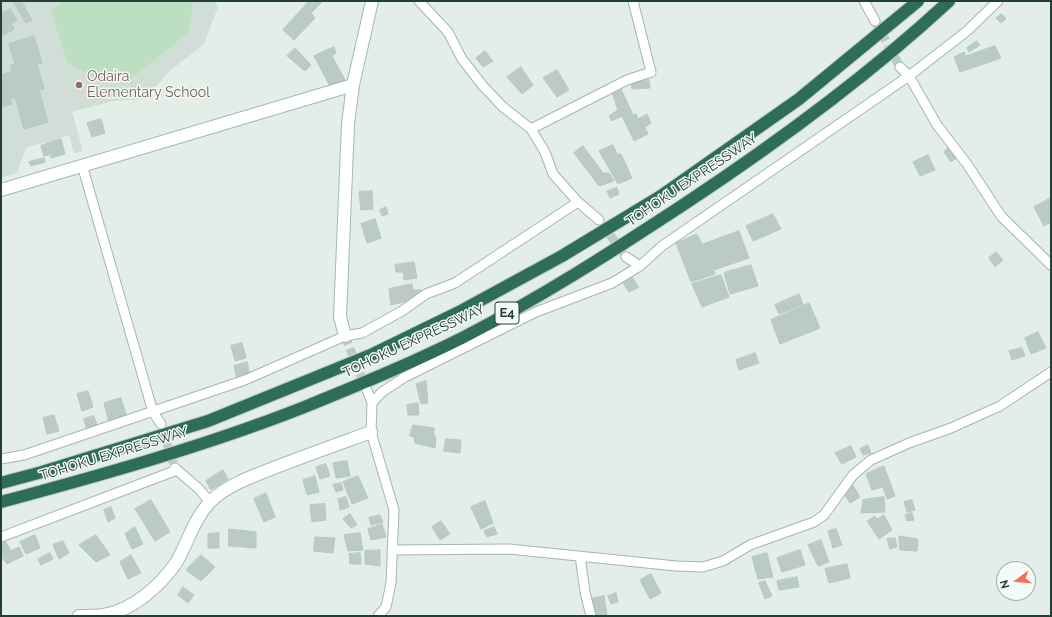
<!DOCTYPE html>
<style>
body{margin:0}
#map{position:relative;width:1052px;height:617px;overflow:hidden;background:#e3eee8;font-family:Raleway,sans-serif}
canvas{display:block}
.frame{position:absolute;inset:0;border:2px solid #224035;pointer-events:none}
.north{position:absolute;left:996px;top:561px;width:40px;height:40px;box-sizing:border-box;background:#f4faf6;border:1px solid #a0b0a9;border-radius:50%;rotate:254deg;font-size:11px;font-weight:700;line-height:16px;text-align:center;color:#224035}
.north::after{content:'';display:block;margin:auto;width:14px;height:18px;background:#f66e59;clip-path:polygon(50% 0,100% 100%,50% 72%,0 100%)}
</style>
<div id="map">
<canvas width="1052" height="617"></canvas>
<div class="frame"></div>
<div class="north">N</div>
</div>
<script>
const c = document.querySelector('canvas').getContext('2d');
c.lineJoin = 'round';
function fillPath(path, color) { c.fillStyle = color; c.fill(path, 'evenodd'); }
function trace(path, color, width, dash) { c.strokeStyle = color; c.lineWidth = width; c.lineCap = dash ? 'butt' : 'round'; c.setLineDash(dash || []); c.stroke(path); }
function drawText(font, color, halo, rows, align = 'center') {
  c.font = font + ' Raleway,sans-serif'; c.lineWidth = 3; c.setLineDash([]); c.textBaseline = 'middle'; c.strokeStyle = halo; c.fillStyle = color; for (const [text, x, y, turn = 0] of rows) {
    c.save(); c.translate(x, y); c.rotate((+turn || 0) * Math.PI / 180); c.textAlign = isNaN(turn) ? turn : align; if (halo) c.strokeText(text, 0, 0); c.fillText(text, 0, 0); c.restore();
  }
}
fillPath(new Path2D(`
 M1,1h213l4,6 -14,37 -34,27 -25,28 -32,2 -41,11 11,39 -9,2 -5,-18 -43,13 -9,25 -16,5z`), '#d1ded7');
fillPath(new Path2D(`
 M63,1h126l4,5 -5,27 -57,46 -31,2 -33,-19 -16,-52z`), '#bcdfc1');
const building = new Path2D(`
 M13,1h8l11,19 -6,3z
 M309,1h14l-12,12 4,5 -21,22 -11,-10z
 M10,9l7,11 -6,4 3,5 -13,8v-23z
 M1002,14l4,5 -5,4 -5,-5z
 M34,36l8,27 -5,1 7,25 -5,1 9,32 -24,7 -9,-32 -5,1 2,6 -11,3v-25l2,-1 -2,-6 11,-4 -1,-6 4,-1 -6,-20z
 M977,41l3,4 -11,7 -2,-4z
 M995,46l6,12 -41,14 -6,-15 10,-5 1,4z
 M334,47l2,6 -4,3 13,24 -15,6 -16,-30z
 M295,48l16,17 -6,6 -18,-15z
 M485,51l8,10 -10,6 -7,-9z
 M521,67l12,18 -11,9 -15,-17z
 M557,70l12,20 -12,7 -14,-19z
 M649,80l1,8 -18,1 -1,-7z
 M621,89l12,26 3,-1 2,5 9,-5 4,9 -6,4 3,7 -14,7 -12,-25 -10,5 -3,-5 9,-6 -6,-18z
 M101,119l4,14 -13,4 -5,-14z
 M61,139l4,15 -14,4 -4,-15z
 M46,144l3,11 -5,1 -3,-10z
 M613,145l4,9h4l11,24 -14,6 -19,-33z
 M583,146l20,27h6l5,8 -15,5 -25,-33z
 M950,146l8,11 -7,5 -7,-10z
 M928,155l7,15 -15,6 -7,-14z
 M44,158l1,4 -14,4 -2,-4z
 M617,188l2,6 -9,4 -3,-7z
 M372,191l1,18 -12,1 -2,-18z
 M1051,198v24l-7,4 -10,-19z
 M386,207l2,7 -6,2 -2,-6z
 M773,214l8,15 -28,12 -7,-15z
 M375,219l6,19 -14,5 -6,-19z
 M739,231l10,27 -35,12 1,4 -24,8 -15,-39 21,-9 5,10z
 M996,252l7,8 -8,7 -6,-9z
 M414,262l3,16 -13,2 -1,-8h-7l-1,-7z
 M751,265l7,21 -28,8 -6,-21z
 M721,275l8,22 -27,10 -10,-23z
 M632,277l7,10 -10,5 -6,-9z
 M412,284l1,6h8l1,4 -7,5 -24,6 -2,-16z
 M799,294l4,10 -24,10 -4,-9z
 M809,303l11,25 -40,16 -9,-24z
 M1038,332l8,16 -15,6 -6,-16z
 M242,343l4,15 -11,3 -4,-15z
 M1022,348l3,8 -13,4 -3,-9z
 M755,353l4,10 -20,7 -3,-10z
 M247,362l3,13 -13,3 -3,-12z
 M426,381l2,22 -7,1 -5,-20z
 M88,391l5,16 -11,4 -5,-17z
 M121,398l6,20 -18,5 -5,-20z
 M418,403l1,12h-11l-1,-10z
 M54,415l5,16 -12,3 -4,-16z
 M94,416l4,12 -11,3 -3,-12z
 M413,425l21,3v7l2,3 -1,10 -20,-5 -1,-6 -4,-1z
 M446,439l15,1 -1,13 -16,-2z
 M868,445l3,8 -8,2 -3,-6z
 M851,446l5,11 -14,7 -7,-11z
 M347,461l3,15 -14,2 -3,-15z
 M326,464l4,12 -10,3 -4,-12z
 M884,466l11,30 -8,3 -4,-12 -11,3 -6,-16z
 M223,470l5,9 -17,11 -5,-9z
 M315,476l4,16 -12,3 -4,-15z
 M358,476l10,22 -16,6 -9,-22z
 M341,483l2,7 -7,2 -3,-7z
 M852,484l8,13 -10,6 -7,-10z
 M266,493l9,24 -11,5 -10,-23z
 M346,497l3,10 -9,3 -2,-11z
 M884,497l1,15 -24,1 2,-13z
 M151,500l19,32 -15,9 -20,-32z
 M912,500l3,10 -8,2 -3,-10z
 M485,501l8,22 -12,6 -10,-22z
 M325,504l1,16 -14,2 -2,-17z
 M111,507l4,11 -7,4 -4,-12z
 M912,513l2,7 -7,1 -2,-6z
 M350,514l7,11 -6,3 -8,-9z
 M380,515l3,7 -12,3 -2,-7z
 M884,515l8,15 -13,9 -12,-18 8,-5 2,3z
 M441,521l9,13 -10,6 -8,-13z
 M382,524l4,13 -15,3 -3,-11z
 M135,527l8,17 -11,5 -7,-15z
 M494,527l3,7 -10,3 -3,-6z
 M229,529l27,3v16l-27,-2z
 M836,529l6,16 -9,3 -5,-17z
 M219,533v15h-11v-14z
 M360,533l3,17 -15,1 -4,-16z
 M35,535l5,13 -14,6 -6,-12z
 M96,535l14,20 -14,7 -17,-17z
 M899,536l19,3 -1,12 -17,-1z
 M315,537l20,1 -2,15 -19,-2z
 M895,538l2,9 -7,2 -3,-10z
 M4,539l7,12 8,-4 4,9 -16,8 -6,-8v-16z
 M821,540l8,22 -11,4 -10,-21z
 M63,541l6,12 -10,6 -6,-14z
 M380,550v16l-15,-2v-13z
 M800,550l5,15 -23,7 -5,-14z
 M50,553l3,6 -12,6 -3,-6z
 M360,553l1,11h-11l-1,-10z
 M767,553l6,24 -15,2 -6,-22z
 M131,555l10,18 -13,6 -8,-17z
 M201,555l14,12 -14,14 -15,-11z
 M847,564l3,14 -21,5 -4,-14z
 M651,574l10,19 -11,6 -10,-19z
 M797,577l2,10 -20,3 -2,-9z
 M765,581l7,15 -7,3 -6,-16z
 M183,587l11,8 -6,8 -10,-8z
 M616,593l2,9 -7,2 -3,-8z
 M604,596l3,20h-16l-2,-17z`);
fillPath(building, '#bbcbc3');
trace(building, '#b5c8be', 1);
trace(new Path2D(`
 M875,21l25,46
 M602,224l24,33
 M345,336l20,51
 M162,429l13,39`), '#bccbc4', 9, [9, 4.5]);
const street = new Path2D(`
 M419,1l29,31 14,27 21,27 20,21 28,22 14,23 8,22 25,28 21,18
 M864,1l11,20
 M900,67l9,9 28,49 30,39 34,52 50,49
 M531,129l96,-49 24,-8 -18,-71
 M82,165l71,247 8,12
 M626,257l14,9
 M367,390l5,13 -1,29 23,78 -3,73 -5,24 -8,9
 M372,403l10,-11 23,-15 131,-65 76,-29 28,-17 22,-20 247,-170 58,-45 31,-30
 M1,459l23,-4 221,-75 100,-44 17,-3 40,-22 24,-17 29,-11 123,-81
 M177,470l21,18 12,14
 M1,537l176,-67 -2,-2
 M392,550l117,-1 167,17 27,1 20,-6 27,-16 64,-23 10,-7 29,-40 18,-15 38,-17 42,-15 49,-22 51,-34
 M580,556l5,36 6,24`);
const secondary = new Path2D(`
 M1,190l352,-105
 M345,336l-5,-19 8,-193 5,-39 19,-84
 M79,616c8,0 16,0 24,-1 29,-4 57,-29 73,-52 12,-20 17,-43 34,-61 16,-16 40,-25 61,-33 33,-13 67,-25 100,-37`);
const highway = new Path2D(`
 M1,483l41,-11 166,-51 165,-67 86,-42 103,-56 99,-60 138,-97 119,-98
 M1,502c101,-27 204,-56 301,-94 54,-22 108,-44 160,-70 78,-40 151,-87 224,-135 92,-61 182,-127 263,-202`);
trace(street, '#a5b6af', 11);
trace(secondary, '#a1baaf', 14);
trace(highway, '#c1cac6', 14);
trace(street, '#fff', 9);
trace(secondary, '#fff', 12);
trace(highway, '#2d6d59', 12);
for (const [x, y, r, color] of [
 [79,85,4,"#8d6e63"]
]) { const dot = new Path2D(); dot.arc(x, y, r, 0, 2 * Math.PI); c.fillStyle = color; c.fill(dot); trace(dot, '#f4faf6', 1.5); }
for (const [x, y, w] of [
 [507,313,24]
]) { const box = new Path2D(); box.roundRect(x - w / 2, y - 11, w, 22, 3); c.fillStyle = '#f4faf6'; c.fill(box); trace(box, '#224035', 1); }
drawText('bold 13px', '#224035', null, [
 ["E4",507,313]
]);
drawText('14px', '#785e54', '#f4faf6', [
 ["Odaira",87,77],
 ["Elementary School",87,93]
], 'left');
drawText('14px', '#224035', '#f4faf6', [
 ["TOHOKU EXPRESSWAY",692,180,-34],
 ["TOHOKU EXPRESSWAY",414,341,-25],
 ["TOHOKU EXPRESSWAY",114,454,-17]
]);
</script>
